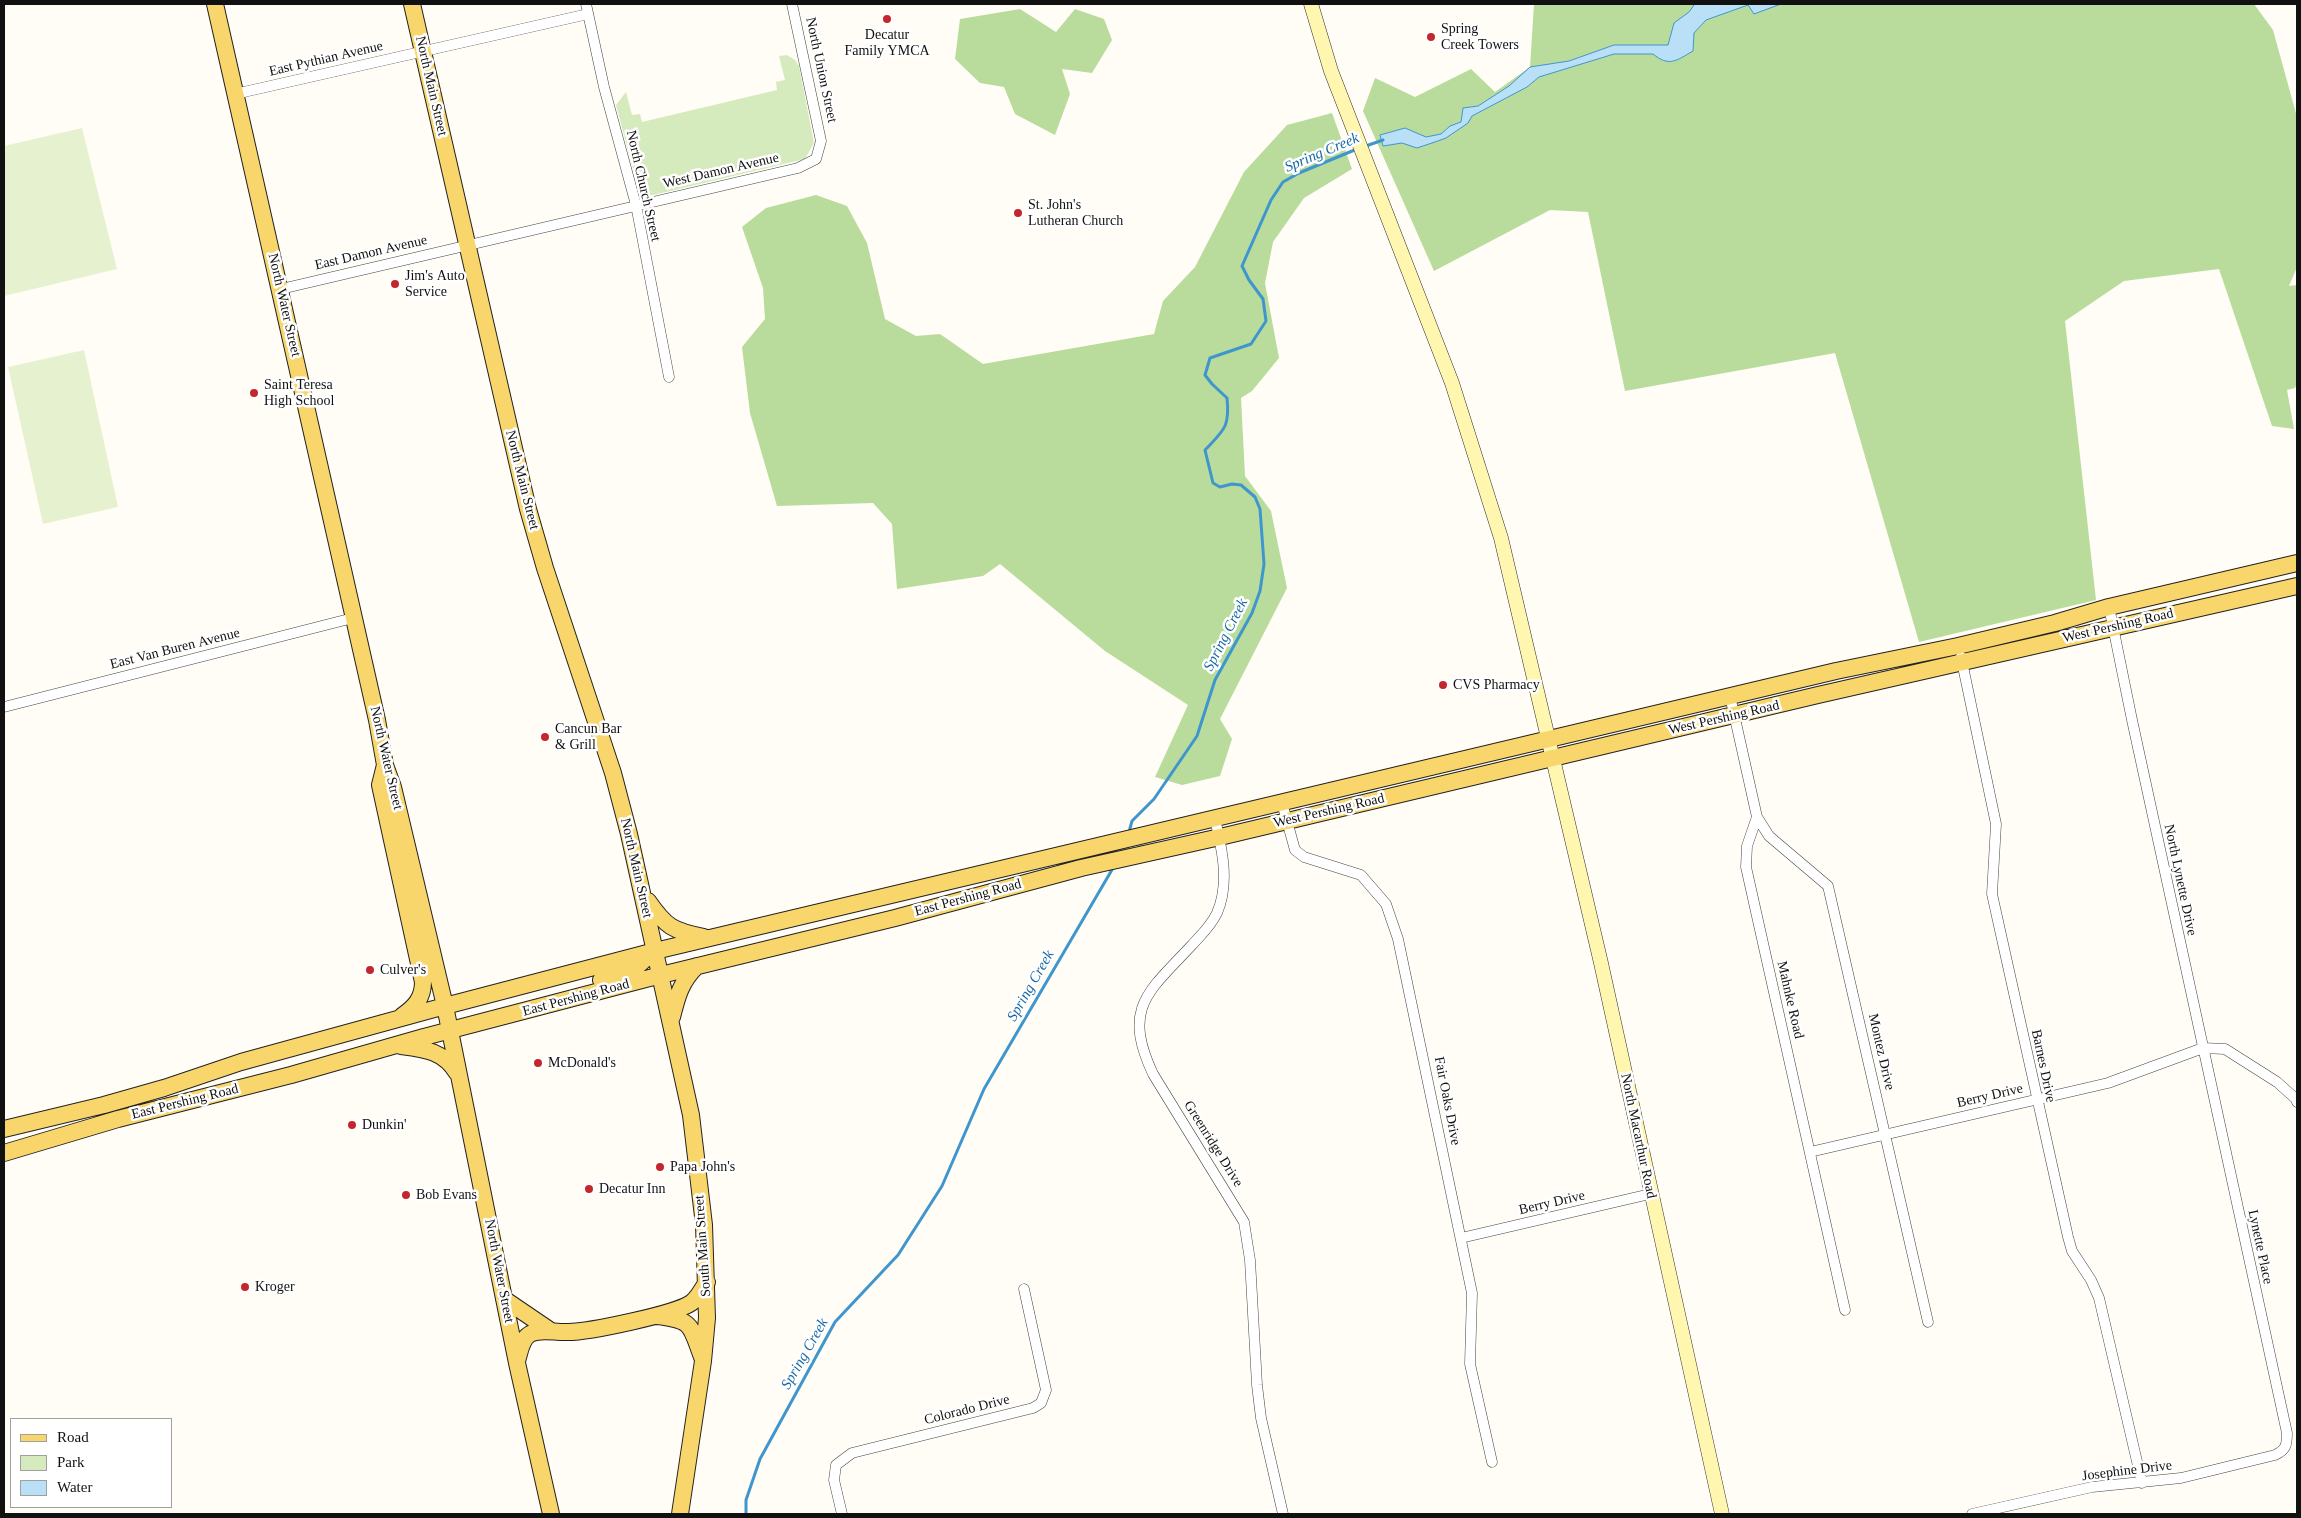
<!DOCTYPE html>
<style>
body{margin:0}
#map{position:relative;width:2301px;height:1518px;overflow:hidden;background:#fffdf5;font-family:"Times New Roman",serif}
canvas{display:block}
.frame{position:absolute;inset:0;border:5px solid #111;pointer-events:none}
.legend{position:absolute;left:10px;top:1418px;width:162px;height:90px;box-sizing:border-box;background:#fff;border:1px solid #a0a0a0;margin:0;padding:6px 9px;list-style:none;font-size:15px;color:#111}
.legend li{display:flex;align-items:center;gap:10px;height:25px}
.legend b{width:25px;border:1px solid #a0a0a0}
</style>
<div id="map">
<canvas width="2301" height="1518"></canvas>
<div class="frame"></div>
<ul class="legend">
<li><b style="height:6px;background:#f9d66b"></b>Road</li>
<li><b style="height:14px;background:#d5ebbd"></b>Park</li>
<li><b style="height:14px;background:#b9e0f7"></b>Water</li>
</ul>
</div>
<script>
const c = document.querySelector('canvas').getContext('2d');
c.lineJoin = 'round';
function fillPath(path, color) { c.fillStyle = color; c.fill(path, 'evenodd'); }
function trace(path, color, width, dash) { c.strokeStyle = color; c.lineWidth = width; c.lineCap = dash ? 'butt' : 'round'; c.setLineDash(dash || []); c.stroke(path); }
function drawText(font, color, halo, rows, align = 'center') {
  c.font = font + ' "Times New Roman",serif'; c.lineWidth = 5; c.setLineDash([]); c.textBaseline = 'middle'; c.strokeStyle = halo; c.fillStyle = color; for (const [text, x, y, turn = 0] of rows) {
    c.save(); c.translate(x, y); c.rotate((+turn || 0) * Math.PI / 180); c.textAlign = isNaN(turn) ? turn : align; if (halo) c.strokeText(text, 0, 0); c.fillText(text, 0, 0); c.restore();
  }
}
fillPath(new Path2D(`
 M787,55l8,5 4,6 15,77 -9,16 -160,38 -5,-2 -24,-90 10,-13 6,23 8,-1 2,8 135,-32 -1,-8 9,-2 -6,-24z`), '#d5ebbd');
fillPath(new Path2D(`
 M1534,4h720l19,26 24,87v150l-8,19 8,-1v98l-2,5 -8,2 7,39 -22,-3 -53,-157 -95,12 -59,40 31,279 -177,42 -84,-289 -210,38 -37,-179 -38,-2 -116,61 -71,-160 12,-33 40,19 56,-28 24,23 35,-25z
 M1020,9l36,23 19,-23 29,10 8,21 -20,33 -30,-4 8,25 -15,41 -40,-21 -11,-27 -24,-4 -25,-24 5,-40z
 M1332,113l20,56 -48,29 -31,44 -8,41 14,75 -27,33 -11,7 4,78 26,35 16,77 -67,131 12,20 -12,37 -38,9 -27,-8 33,-72 -83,-54 -105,-87 -17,12 -86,13 -5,-65 -19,-21 -96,3 -27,-93 -8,-66 23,-28 -2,-31 -21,-61 24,-19 50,-13 31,11 20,37 18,76 31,17 24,-2 43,30 171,-30 9,-33 32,-34 49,-95 43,-47z`), '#b9dc9c');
fillPath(new Path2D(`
 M82,128l35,141 -113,27v-150z
 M84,350l34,157 -75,17 -35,-157z`), '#e6f2cf');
const water = new Path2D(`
 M1695,4h86l-27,10 -6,-9 -42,15 -12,13 -1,18c-17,10 -24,16 -40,3h-39l-75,23 -12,10 -55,29 -4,7 -22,15 -11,4 -18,6 -15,-5 -19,3 -3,-11 25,-7 21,9 15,-3 9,-8 11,-4 2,-14 15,-2 31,-20 21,-19 39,-6 45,-16h54l6,-22 15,-11z`);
fillPath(water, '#b9e0f7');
trace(water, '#3f96cf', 1);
trace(new Path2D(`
 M1363,147l20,-7
 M1129,832l3,-11 22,-22 43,-63 18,-56 37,-67 8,-22 4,-27 -4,-55 -5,-12 -14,-12 -9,-1 -12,3 -7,-4 -8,-33c19,-20 25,-23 22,-52l-15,-14 -7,-9 5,-17 41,-14 15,-23 -3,-22 -14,-19 -7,-14 29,-66 12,-18 16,-9 58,-24
 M746,1514v-14l14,-41 75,-137 63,-67 44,-69 42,-97 129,-221`), '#3f96cf', 3);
const street = new Path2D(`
 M586,4l18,83 32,118 33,172
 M235,94l353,-80
 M281,289l517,-121 18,-9 5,-18 -29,-137
 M1961,657l35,167 -4,70 76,343 4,14 19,29 8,18 43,185
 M1730,696l27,121 -10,29 -1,21 99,443
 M4,707l349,-89
 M1282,803l13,47 9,7 57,18 25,29 12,35 74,354 -2,71 22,98
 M1757,817l12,19 59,50 100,436
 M1215,819c7,30 15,64 2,94 -6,13 -16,22 -26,33 -43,46 -69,62 -38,128l91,148 6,38 7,125 4,33 22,96
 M1810,1152l298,-69 95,-35 22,1 52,33 19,17 1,3
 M1461,1238l189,-44
 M842,1514l-8,-34 2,-15 16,-12 181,-45 8,-5 5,-13 -22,-101
 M1972,1514l120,-27 89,-9 94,-23c11,-5 12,-10 12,-22l-155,-713 -23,-113`);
const secondary = new Path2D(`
 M1311,4l20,67 121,312 49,155 100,425 121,551`);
const primary = new Path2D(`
 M215,4l162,716 8,45 8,22 52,219 72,357 34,151
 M412,4l116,505 17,59 68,205 16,61 62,281 13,110 3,93 -4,43 -23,153
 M385,765l-5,20 43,197c0,16 -8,25 -21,34
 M648,901c18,26 25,30 56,36
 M601,980l33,-11 19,-17
 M672,1017c5,-20 9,-36 25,-51
 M401,1046c23,3 43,5 56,27
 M4,1129l100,-24 60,-17 77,-26 204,-56 210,-55 1181,-280 122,-25 97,-23 54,-16 188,-44
 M4,1153l114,-34 173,-44 133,-38 237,-62 234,-57 186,-50 139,-31 598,-142 479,-109
 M504,1299l47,32
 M657,1316c36,4 33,9 45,41
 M517,1361c3,-9 4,-22 13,-27 10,-6 26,-1 38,-2 21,0 107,-18 123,-29 7,-5 11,-14 16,-21`);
trace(street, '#444', 11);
trace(secondary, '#333', 15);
trace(primary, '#222', 18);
trace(street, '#fff', 10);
trace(secondary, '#fff6b0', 14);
trace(primary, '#f9d66b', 16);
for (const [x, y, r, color] of [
 [887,19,5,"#c4262e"],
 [1431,37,5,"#c4262e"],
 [1018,213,5,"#c4262e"],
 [395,284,5,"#c4262e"],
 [254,393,5,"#c4262e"],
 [1443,685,5,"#c4262e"],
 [545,737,5,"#c4262e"],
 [370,970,5,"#c4262e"],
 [538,1063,5,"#c4262e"],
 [352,1125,5,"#c4262e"],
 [660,1167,5,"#c4262e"],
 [589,1189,5,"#c4262e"],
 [406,1195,5,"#c4262e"],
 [245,1287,5,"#c4262e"]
]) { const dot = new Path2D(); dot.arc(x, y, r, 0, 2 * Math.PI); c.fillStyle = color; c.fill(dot); trace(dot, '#fff', 2); }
drawText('14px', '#111', '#fff', [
 ["Spring",1441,29],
 ["Creek Towers",1441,45],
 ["Decatur",887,35,"center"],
 ["Family YMCA",887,51,"center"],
 ["St. John's",1028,205],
 ["Lutheran Church",1028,221],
 ["Jim's Auto",405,276],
 ["Service",405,292],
 ["Saint Teresa",264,385],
 ["High School",264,401],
 ["CVS Pharmacy",1453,685],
 ["Cancun Bar",555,729],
 ["& Grill",555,745],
 ["Culver's",380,970],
 ["McDonald's",548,1063],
 ["Dunkin'",362,1125],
 ["Papa John's",670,1167],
 ["Decatur Inn",599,1189],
 ["Bob Evans",416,1195],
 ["Kroger",255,1287]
], 'left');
drawText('14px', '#111', '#fff', [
 ["East Pythian Avenue",326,59,-13],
 ["North Union Street",821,70,78],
 ["North Main Street",431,86,77],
 ["West Damon Avenue",721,171,-13],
 ["North Church Street",643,186,77],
 ["East Damon Avenue",371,253,-13],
 ["North Water Street",284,305,77],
 ["North Main Street",522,480,76],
 ["West Pershing Road",2118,626,-13],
 ["East Van Buren Avenue",175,649,-14],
 ["West Pershing Road",1724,718,-13],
 ["North Water Street",386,758,77],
 ["West Pershing Road",1329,811,-13],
 ["North Main Street",636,868,77],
 ["North Lynette Drive",2180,880,78],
 ["East Pershing Road",968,898,-15],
 ["East Pershing Road",576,998,-15],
 ["Mahnke Road",1790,1000,77],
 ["Montez Drive",1881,1052,77],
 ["Barnes Drive",2043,1066,78],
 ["Berry Drive",1990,1096,-13],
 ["Fair Oaks Drive",1447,1101,79],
 ["East Pershing Road",185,1102,-14],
 ["North Macarthur Road",1638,1136,78],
 ["Greenridge Drive",1213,1144,58],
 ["Berry Drive",1552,1203,-13],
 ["South Main Street",703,1246,-94],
 ["Lynette Place",2260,1247,78],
 ["North Water Street",499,1271,79],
 ["Colorado Drive",967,1410,-14],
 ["Josephine Drive",2127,1471,-7]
]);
drawText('italic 15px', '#1768a6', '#fff', [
 ["Spring Creek",1322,153,-23],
 ["Spring Creek",1226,635,-63],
 ["Spring Creek",1031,986,-60],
 ["Spring Creek",805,1354,-60]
]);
</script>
